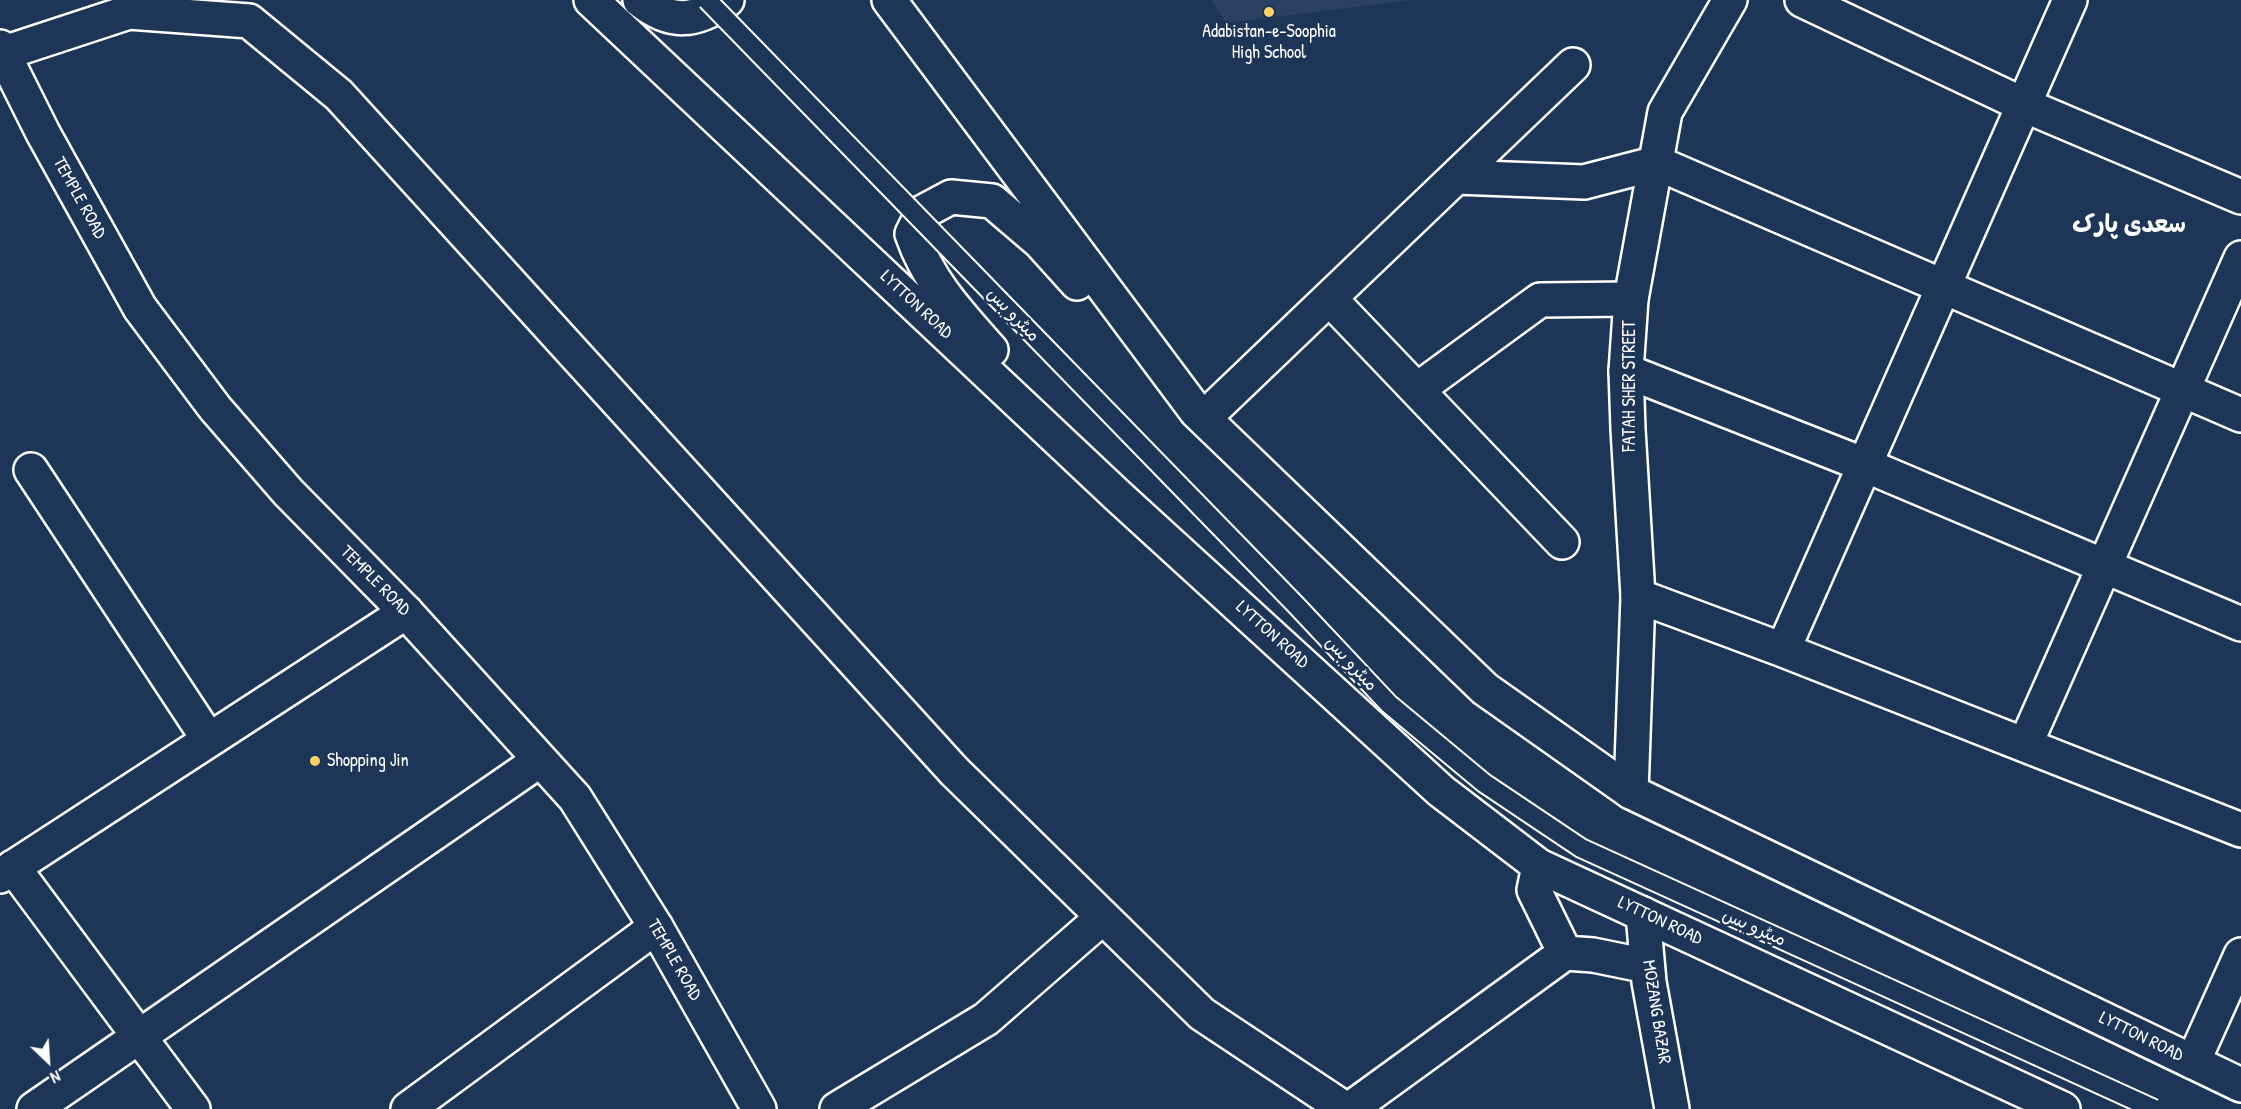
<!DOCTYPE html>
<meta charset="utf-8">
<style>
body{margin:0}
#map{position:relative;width:2241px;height:1109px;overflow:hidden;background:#1d3557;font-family:"Patrick Hand",sans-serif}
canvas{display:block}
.north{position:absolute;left:18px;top:1031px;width:60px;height:60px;-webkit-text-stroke:4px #1d3557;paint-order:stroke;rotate:155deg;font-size:16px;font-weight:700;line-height:24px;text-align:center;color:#fff}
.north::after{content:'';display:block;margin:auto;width:21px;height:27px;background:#fff;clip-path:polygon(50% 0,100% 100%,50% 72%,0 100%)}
</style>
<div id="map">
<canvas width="2241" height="1109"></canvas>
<div class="north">N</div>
</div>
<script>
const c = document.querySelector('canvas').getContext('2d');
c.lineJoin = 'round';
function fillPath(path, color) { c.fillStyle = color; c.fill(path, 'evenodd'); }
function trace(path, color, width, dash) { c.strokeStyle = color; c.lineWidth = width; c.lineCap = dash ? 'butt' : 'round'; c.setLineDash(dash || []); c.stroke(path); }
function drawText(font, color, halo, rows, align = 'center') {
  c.font = font + ' "Patrick Hand","Playpen Sans Arabic",sans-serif'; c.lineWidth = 5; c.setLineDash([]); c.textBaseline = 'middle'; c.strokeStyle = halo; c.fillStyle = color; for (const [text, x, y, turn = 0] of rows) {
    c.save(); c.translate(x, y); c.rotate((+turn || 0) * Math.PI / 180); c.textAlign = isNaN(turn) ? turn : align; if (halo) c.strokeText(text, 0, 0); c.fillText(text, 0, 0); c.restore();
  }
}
fillPath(new Path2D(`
 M1211,0h200l-185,23z`), '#2a4161');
const minor = new Path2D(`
 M1802,0l222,105 217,92
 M4,53l125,-41 120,9 90,74 615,676 248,243 143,95
 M1457,177l127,5 73,-19 584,252
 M1330,299l232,243
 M1626,371l239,94 376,159
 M1418,389l122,-89 91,-1
 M1204,418l369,-353
 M31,470l178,270
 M1638,596l145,54 458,180
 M1783,650l287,-650
 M2025,745l216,-487
 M1539,866l-5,24 31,63
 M13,867l180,242
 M0,876l406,-264
 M1643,914l6,68 23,127
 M2193,1062l48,-107
 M34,1109l506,-349
 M408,1109l248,-182
 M837,1109l149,-90 117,-102
 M1350,1109l215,-156 28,2 54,11`);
const tertiary = new Path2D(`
 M0,47l43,86 97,175 75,100 73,84 118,120 169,186 81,129 103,182
 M1631,792l7,-196 -10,-167 -2,-58 5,-72 34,-187 65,-112`);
const primary = new Path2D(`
 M591,0l527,496 323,295 98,75 524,243
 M640,0c31,25 56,22 87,0
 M889,0l307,411 289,278 146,103 610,293
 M991,350c-33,-37 -63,-69 -79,-116l11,-22 28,-15 41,4 48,41 37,41`);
trace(minor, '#fff', 38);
trace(tertiary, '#fff', 38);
trace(primary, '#fff', 38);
trace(minor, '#1d3557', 33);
trace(tertiary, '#1d3557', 33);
trace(primary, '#1d3557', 33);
const serviceBridge = new Path2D(`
 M707,0l588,604 94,100 95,79 97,65 573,261`);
trace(serviceBridge, '#fff', 22, []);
trace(serviceBridge, '#1d3557', 18);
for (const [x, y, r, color] of [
 [1269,12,6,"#ffd166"],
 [315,761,6,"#ffd166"]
]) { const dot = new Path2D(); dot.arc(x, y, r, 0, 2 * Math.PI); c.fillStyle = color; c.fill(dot); trace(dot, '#1d3557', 2); }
drawText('18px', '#fff', '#1d3557', [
 ["Adabistan-e-Soophia",1269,32],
 ["High School",1269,53],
 ["Shopping Jin",327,761,"left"]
]);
drawText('18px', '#fff', '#1d3557', [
 ["TEMPLE ROAD",79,198,61],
 ["LYTTON ROAD",916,305,43],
 ["میٹرو بس",1013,315,46],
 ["FATAH SHER STREET",1630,386,-90],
 ["TEMPLE ROAD",375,581,45],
 ["LYTTON ROAD",1272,635,42],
 ["میٹرو بس",1351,664,47],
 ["LYTTON ROAD",1660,921,25],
 ["میٹرو بس",1754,928,24],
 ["TEMPLE ROAD",674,960,60],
 ["MOZANG BAZAR",1656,1012,81],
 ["LYTTON ROAD",2141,1037,26]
]);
drawText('bold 24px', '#fff', '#1d3557', [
 ["سعدی پارک",2129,226]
]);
</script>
